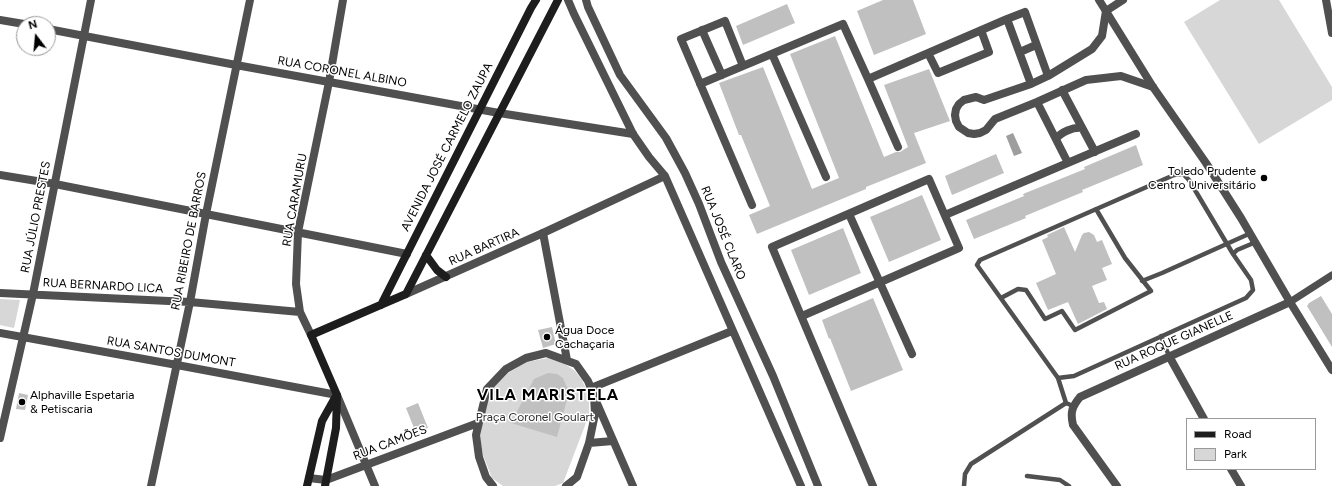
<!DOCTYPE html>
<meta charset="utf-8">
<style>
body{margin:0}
#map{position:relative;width:1332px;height:486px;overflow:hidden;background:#fff;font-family:Figtree,sans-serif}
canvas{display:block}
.legend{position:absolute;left:1186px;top:418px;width:130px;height:52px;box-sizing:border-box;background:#fff;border:1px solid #999;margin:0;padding:5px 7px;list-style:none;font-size:12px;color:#000}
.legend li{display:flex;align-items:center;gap:8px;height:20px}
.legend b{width:20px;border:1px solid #999}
.north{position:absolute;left:16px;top:16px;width:40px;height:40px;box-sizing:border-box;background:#fff;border:1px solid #999;border-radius:50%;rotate:344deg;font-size:11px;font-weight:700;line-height:16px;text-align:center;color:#000}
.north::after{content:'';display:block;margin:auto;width:14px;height:18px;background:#000;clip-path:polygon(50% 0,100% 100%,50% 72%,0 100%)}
</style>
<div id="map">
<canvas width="1332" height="486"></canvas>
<ul class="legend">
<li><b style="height:5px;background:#1d1d1d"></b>Road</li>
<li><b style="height:11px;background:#d7d7d7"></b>Park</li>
</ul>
<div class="north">N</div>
</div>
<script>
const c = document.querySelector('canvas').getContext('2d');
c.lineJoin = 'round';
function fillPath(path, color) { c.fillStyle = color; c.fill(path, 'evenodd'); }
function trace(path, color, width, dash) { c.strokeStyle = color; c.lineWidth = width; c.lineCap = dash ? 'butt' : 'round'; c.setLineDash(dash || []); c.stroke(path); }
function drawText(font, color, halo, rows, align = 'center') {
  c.font = font + ' Figtree,sans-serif'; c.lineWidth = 3; c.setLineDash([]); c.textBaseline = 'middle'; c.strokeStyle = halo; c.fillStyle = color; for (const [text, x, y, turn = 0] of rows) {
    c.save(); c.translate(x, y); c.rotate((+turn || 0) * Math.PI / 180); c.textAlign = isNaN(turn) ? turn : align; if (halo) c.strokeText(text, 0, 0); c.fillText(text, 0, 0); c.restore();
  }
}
fillPath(new Path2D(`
 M1220,0h59l53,87v13l-73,44 -75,-122z
 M0,299l20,1 -6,28 -14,-3z
 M548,358l17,6 10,7 7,9 7,15v20l-26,68 -8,3h-52l-11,-8 -9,-23 -4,-20 11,-43 18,-19 19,-11z`), '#d7d7d7');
fillPath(new Path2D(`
 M1013,133l9,20 -8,3 -8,-20z`), '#9e9e9e');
fillPath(new Path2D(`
 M883,0h30l13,34 -52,21 -17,-44z
 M787,4l8,19 -52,22 -7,-19z
 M835,36l49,121 12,-5h4l8,-5 -24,-62 45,-16 21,52 -36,12 12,30 -60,24v2l-109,45 -8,-19 21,-9 -29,-71h-2l-20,-52 44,-16 49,122 27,-11 -49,-124z
 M1136,145l7,20 -61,25 1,2 -58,24 1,2 -52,21 -8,-19 58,-24 -1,-2 62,-25 -1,-2z
 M996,154l8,19 -52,22 -7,-19z
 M922,195l19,45 -52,22 -19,-45z
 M1064,227l11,25 7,-17 2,-2 5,-1 5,3 3,7 5,-2 10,24 -10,4 5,12 -15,6 7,17 5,-1 3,7 -29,15 -10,-22 -20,8 -12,-27 20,-9 -14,-34 6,-3 -1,-2z
 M843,228l18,45 -52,22 -18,-45z
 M1321,296l11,18v33l-25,-41 2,-3z
 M873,298l30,72 -52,21 -21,-53 -1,1 -7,-19z
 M552,327l4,17 -13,4 -5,-18z
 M548,373l9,1 6,4 6,14 -12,45 -46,-14 23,-44z
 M19,393l9,2 -3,15 -9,-1z
 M418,403l10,25 -12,5 -10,-25z`), '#c0c0c0');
trace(new Path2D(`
 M1183,174l6,6 44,74 18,26 2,10 -7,8 -172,78 -16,2 -81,-113 3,-5 194,-85z
 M1233,254l4,-4 19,-8
 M1142,281l20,-8 89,-40
 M1001,298l17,-9 8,1 19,29 17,-8 13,19 76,-39 -26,-33 -29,-49
 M1161,336l8,20
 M1058,378l8,25 7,3
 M1027,476l33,4 9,6
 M964,486l1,-12 6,-10 95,-61`), '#505050', 4.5);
trace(new Path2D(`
 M1290,302l42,-27`), '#505050', 7);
trace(new Path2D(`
 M1123,0l-17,11 -4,25 -10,13 -44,27 -17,8 -47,16 -8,-3 -12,3 -5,4 -3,5 -1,6 1,6 3,6 9,6 6,1 6,-1 6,-3 9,-11 42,-17 49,-22 35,-4 32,11
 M1326,0l6,33
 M0,20l24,4
 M48,29l188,36 263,48 134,21
 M702,30l20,45
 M1020,52l16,-7
 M928,53l10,20 51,-21 -8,-22
 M772,54l54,123
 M743,66l-18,-45 -44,18 71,166
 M868,79l139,-60
 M700,84l143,-60 25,55 30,68
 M1031,84l-24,-65 18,-7 23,64
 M1062,90l33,62
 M1037,102l31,61
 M1056,139c5,-7 17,-12 26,-11
 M0,175l55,9 352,70
 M849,214l63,140
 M945,215l191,-81
 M543,233l24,127
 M0,293l190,9 110,10
 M802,316l157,-68 -30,-69 -157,68 101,239
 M0,333l177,32 160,30 38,91
 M311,335l-11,-23 -4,-28 2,-52 31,-150 14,-82
 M1169,356l35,63
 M591,388l141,-57
 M596,401l37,85
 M0,438l33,-144 58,-294
 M589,443l24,-2
 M1231,469l10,17
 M309,478l17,2 152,-57
 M151,486l39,-184 16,-88 44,-214
 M493,486l-7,-9 -7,-20 -3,-22 11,-46 19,-20 20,-11 20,-5 30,11 12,17 6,15 1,18 -6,29 -12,34 -11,9
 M1117,486l-44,-61c-3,-13 -1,-18 7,-28l210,-95`), '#505050', 8);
trace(new Path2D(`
 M568,0l6,14 59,120 16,23 16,19 136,310
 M586,0l2,7 32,68 46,63 19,35 14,31 22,58 52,114 45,110
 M1099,0l54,87 53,76 35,55 49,84 42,68
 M406,294l137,-61 122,-57`), '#505050', 8);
trace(new Path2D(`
 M426,255l11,15 9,7
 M381,305l150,-297 5,-8
 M307,486l15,-65 14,-25
 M325,486l11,-58 1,-33 -26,-60 95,-41 152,-294`), '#1d1d1d', 8);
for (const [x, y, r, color] of [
 [1264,178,4,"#000"],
 [547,337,4,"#000"],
 [22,402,4,"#000"]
]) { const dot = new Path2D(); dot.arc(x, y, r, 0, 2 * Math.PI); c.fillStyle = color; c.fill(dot); trace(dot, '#fff', 1.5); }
drawText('12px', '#000', '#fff', [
 ["RUA CORONEL ALBINO",342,72,10],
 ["AVENIDA JOSÉ CARMELO ZAUPA",447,147,-63],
 ["RUA CARAMURU",295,200,-80],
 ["RUA JÚLIO PRESTES",36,217,-79],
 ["RUA JOSÉ CLARO",723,233,68],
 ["RUA RIBEIRO DE BARROS",189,241,-79],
 ["RUA BARTIRA",484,247,-24],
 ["RUA BERNARDO LICA",103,286,3],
 ["RUA ROQUE GIANELLE",1174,341,-24],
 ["RUA SANTOS DUMONT",171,352,10],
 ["RUA CAMÕES",390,443,-21]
]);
drawText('12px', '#000', '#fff', [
 ["Toledo Prudente",1256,171,"right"],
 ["Centro Universitário",1256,185,"right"],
 ["Água Doce",555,330],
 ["Cachaçaria",555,344],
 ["Alphaville Espetaria",30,395],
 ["& Petiscaria",30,409]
], 'left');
drawText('12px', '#2e2e2e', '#fff', [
 ["Praça Coronel Goulart",535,417]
]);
c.letterSpacing = '1px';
drawText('bold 16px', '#000', '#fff', [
 ["VILA MARISTELA",548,395]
]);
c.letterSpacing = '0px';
</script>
